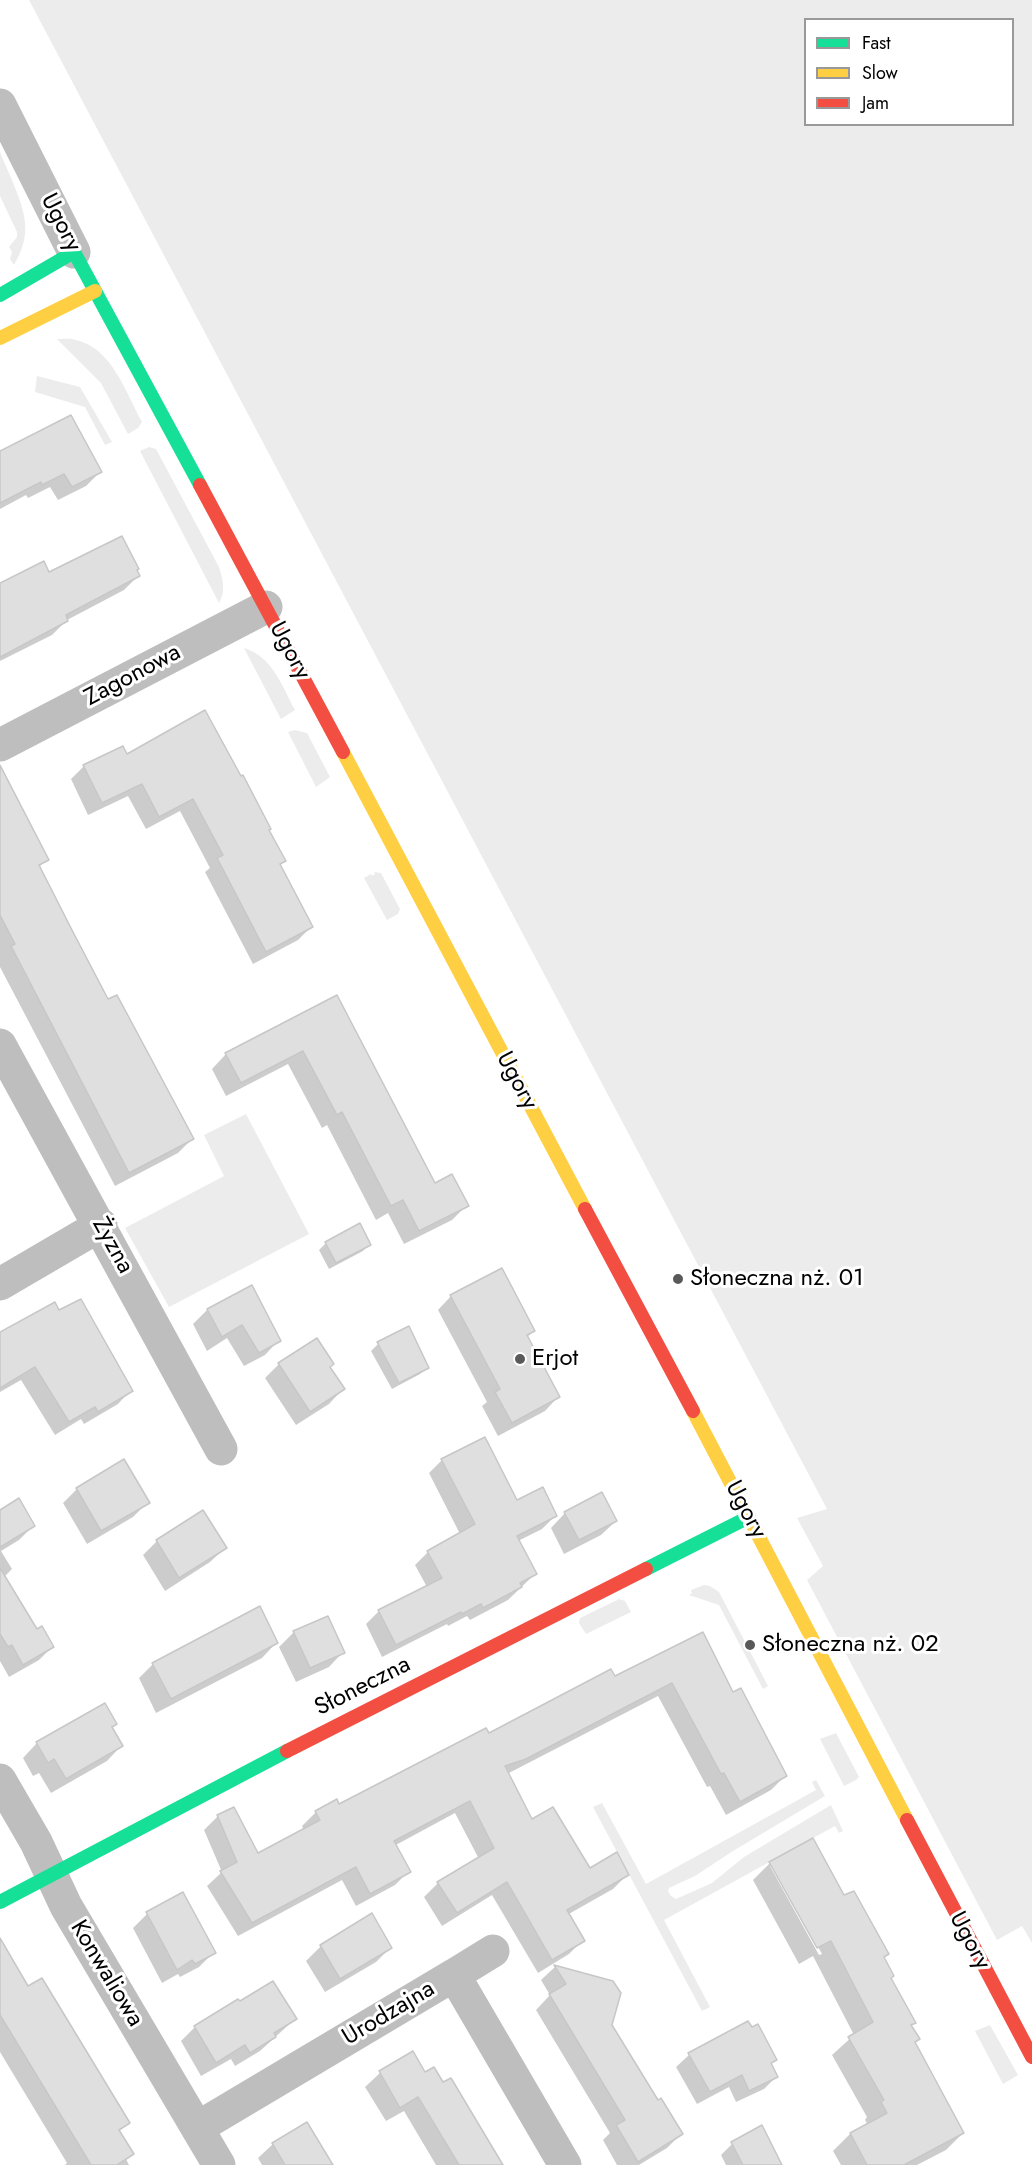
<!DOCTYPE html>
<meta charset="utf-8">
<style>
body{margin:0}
#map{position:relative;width:1032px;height:2165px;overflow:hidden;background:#fff;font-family:Jost,sans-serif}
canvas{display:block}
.legend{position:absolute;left:804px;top:18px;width:210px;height:108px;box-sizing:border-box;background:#fff;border:2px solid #999;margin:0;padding:8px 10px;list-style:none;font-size:18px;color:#000}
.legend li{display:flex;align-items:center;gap:12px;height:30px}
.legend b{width:30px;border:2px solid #999}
</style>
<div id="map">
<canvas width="1032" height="2165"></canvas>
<ul class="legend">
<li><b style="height:8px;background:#16e098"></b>Fast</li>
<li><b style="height:8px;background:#ffcf43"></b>Slow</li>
<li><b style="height:8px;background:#f24e42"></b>Jam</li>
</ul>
</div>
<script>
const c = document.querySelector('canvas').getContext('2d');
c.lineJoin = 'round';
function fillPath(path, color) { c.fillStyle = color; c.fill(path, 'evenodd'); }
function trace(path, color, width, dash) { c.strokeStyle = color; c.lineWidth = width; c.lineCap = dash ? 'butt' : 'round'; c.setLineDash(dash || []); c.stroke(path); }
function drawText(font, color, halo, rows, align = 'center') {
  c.font = font + ' Jost,sans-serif'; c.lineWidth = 6; c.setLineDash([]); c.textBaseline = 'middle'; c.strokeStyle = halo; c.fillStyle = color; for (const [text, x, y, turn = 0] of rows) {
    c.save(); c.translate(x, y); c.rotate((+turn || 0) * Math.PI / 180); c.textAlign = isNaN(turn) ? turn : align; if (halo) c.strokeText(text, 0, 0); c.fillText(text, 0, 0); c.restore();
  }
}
fillPath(new Path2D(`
 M29,0h1003v1943l-10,-17 -25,14 -190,-360 16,-14 -26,-48 30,-9zM806,20h206v104h-206z
 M0,152c9,23 28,58 25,82 -1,11 -6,22 -11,31l-4,-6 2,-7 -3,-5 8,-10v-5l-17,-36z
 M57,339c6,0 13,-1 19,1 36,8 50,53 66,82l-4,6 -10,6 -27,-51z
 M37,376l43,11 32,55 -7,3 -20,-38 -50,-15z
 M149,447l7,2 63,118c4,13 7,24 0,36l-79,-152z
 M244,648c28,8 38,38 51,62l-14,9z
 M295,730l12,3 23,44 -14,10 -28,-55z
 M374,872l7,1 19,36 -2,5 -11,6 -23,-42 7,-4 1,2 3,-2z
 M246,1114l63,120 -140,73 -44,-79 99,-52 -20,-41z
 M704,1585l6,1 9,6 49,94 -5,3 -44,-84 -30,-10 3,-2 -1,-3z
 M619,1599l6,2 6,11 -45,22 -7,-11 1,-5z
 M836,1733l23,44 -3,3 -12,6 -24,-47z
 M816,1780l9,16 -92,55 -38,25 -26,12 -1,3 3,5 5,3 36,-16 32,-26 87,-52 12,26 -4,2 -4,-7 -171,94 46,87 -8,4 -109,-204 9,-4 44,81 170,-94 -4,-8z
 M990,2025l28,50 -15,9 -28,-53z`), '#ececec');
fillPath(new Path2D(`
 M0,453l100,19 -14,14 -28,14 -8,-13 -22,11 -2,-3 -26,14z
 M135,570l3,6 -14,14 -57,30 -15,15 -52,26v-76l49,-11z
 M126,757l115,21 43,83 -5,5 32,61 -13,13 -45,24 -48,-92 5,-4 -30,-57 -34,18 -18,-33 -40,19 -17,-36 13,-13z
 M0,788l47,71 -9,9 70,133 84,138 -14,14 -63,33 -115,-219z
 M337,997l97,188 33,20 -15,15 -48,24 -16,-31 -12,7 -49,-95 -5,3 -34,-64 -62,32 -14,-27 14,-15z
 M326,1243l43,1 -6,7 -34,18 -10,-19z
 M251,1287l28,53 -14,15 -21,11 -17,-28 -20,13 -14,-27 14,-14z
 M451,1296l83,35 -7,6 31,60 -13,14 -47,25 -16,-30 5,-4 -49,-92z
 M59,1312l72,78 -13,14 -34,20 -3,-5 -26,16 -34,-55 -21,12v-58z
 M378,1344l49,24 -7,6 -28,15 -21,-38z
 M279,1364l64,25 -14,15 -33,21 -31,-47z
 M442,1460l75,42 38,14 -13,13 -24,12 17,33 -27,26 -38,20 -3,-4 -19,10 -1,-2 -65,33 -16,-33 13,-13 48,-24 -12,-22 13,-13 32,-18 -31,-61z
 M77,1489l71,13 -15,15 -46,27 -24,-41z
 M0,1511l33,15 -14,14 -18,11 11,18 -8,8 32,54 17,15 -14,14 -30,17 -9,-16z
 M565,1513l51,8 -15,14 -37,19 -13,-26z
 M157,1541l68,7 -15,14 -45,29 -22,-36z
 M294,1632l49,20 -14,15 -33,15 -17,-35z
 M702,1634l31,60 52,82 -14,14 -45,25 -16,-29 -3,1 -49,-91 -151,78 24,48 59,48 37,5 -14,14 -46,26 16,25 -14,14 -31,19 -46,-78 -50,31 -18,-29 14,-14 41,-24 -24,-46 -61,33 15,25 -14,14 -39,21 -14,-26 -104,56 -31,-50 15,-14 -18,-42 14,-14 40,39 46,-25 -2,-4 14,-14 20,-11 3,5 149,-71 126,-57z
 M276,1643l-14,15 -106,55 -17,-35 14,-14z
 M111,1728l10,18 -14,15 -56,32 -12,-20 -6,3 -10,-18 14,-15z
 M770,1863l73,34 40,61 6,20 26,44 -5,5 4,15 49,91 -17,17 -29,15h-76l-8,-14 17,-17 18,-9 -3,-5 2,-3 -35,-62 22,-20 -41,-79 -14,8 -46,-84zM770,1866h4l48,88 -3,1z
 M147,1914l67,38 -15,15 -19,10 -2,-3 -16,9 -29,-55z
 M371,1915l19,33 -14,14 -51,30 -19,-31 15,-15z
 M555,1967l57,15 -2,43 47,77 24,32 -14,14 -28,17h-22l-14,-25 7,-7 -74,-123 14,-15 -9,-15z
 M0,1971l27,18 101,134 -10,9 14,22 -6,5 3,6h-64l2,-2 -67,-111z
 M295,2019l-35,32 -25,15 -4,-7 -30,17 -20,-35 14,-14z
 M748,2023l27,37 -5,5 6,12 -12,12 -28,13 -7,-15 -32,17 -21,-37 13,-12z
 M412,2053l13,21 76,91h-65l-32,-54 -18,10 -21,-34 15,-14z
 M735,2141l46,24h-55l-5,-10z
 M273,2144l58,21h-69l-4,-7z`), '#0003');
const building = new Path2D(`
 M71,415l31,57 -30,15 -8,-13 -22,11 -1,-3 -41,21v-52z
 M122,536l17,33 -2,1 3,6 -74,39 2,6 -68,36v-74l44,-22 5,11z
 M205,710l36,66 2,-1 28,54 -2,1 17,31 -6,3 33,63 -47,25 -49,-94 6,-3 -30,-56 -34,18 -17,-33 -40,19 -19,-38 40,-19 4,8z
 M0,765l49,95 -10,5 34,67 35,67 9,-4 77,144 -65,34 -118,-227 4,-2 -15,-29z
 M337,995l98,188 17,-9 17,32 -50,25 -16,-31 -12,6 -49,-94 -5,3 -34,-64 -62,32 -16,-30z
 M360,1223l11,22 -35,18 -11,-21z
 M502,1268l33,63 -8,4 33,62 -48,26 -17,-31 5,-3 -50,-94z
 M252,1285l29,56 -22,12 -17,-28 -20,12 -15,-28z
 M81,1299l52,92 -35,21 -3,-5 -26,15 -34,-55 -35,21v-56l55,-30 4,8z
 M409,1326l20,42 -30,15 -22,-41z
 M317,1338l17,26 -4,3 15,22 -35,23 -32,-49z
 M485,1437l32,63 26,-13 14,29 -40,20 20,38 -17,9 2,4 -39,21 -2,-4 -19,10 -1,-2 -65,33 -18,-35 64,-32 -15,-27 48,-27 -34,-65z
 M124,1459l26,44 -49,28 -25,-43z
 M602,1492l15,29 -38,19 -15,-28z
 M19,1498l16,28 -35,21v-37z
 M203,1510l24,38 -48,30 -23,-38z
 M0,1568l37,61 5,-3 12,21 -31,18 -11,-20 -4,2 -8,-13z
 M260,1606l18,37 -107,56 -19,-36z
 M328,1616l17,37 -35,15 -17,-37z
 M703,1632l30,60 8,-4 46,88 -47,26 -16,-29 -3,1 -49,-91 -146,76 -21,7 27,53 21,-12 37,61 27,-16 12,23 -62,35 18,31 -33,19 -45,-78 -50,31 -20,-31 57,-34 -24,-47 -76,40 17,31 -41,22 -14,-27 -104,56 -32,-52 17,-9 -20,-47 17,-8 24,46 62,-33 -5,-9 22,-12 2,5 147,-76 3,5 122,-64 4,7z
 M105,1703l12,21 -5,3 11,19 -57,33 -12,-20 -6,4 -12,-21z
 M813,1838l31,57 10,-4 35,63 -5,3 10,19 -3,2 25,45 -5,2 9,14 -5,3 49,91 -60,32h-37l-17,-32 37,-20 -6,-11 3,-2 -36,-63 25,-15 -42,-81 -14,7 -48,-86z
 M183,1892l33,61 -21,11 -3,-4 -15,10 -31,-58z
 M372,1913l20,35 -52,31 -20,-34z
 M0,1938l28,48 14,-8 88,145 -11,7 15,24 -17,11h-26l-91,-150z
 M554,1965l59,16 8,12 -9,32 46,75 3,-2 22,36 -45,28 -22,-37 9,-5 -76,-126 17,-10z
 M273,1981l24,38 -23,14 2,4 -26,16 -5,-8 -29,18 -22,-37 44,-27 2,2z
 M748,2021l4,6 6,-3 19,36 -6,3 7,14 -29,14 -7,-16 -32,17 -22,-39z
 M413,2051l12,21 9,-5 9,15 8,-4 52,87h-44l-41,-68 -18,11 -21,-37z
 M307,2122l26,43h-48l-13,-22z
 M762,2125l20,40h-39l-12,-23z`);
fillPath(building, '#dfdfdf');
trace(building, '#c7c7c7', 1.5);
trace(new Path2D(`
 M0,105l74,147
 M0,745l266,-138
 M0,1045l221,404
 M0,1284l101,-59
 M0,1780l36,62 30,64 153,259
 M454,1975l39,-24
 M197,2128l257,-153 111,190`), '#bebebe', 33);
trace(new Path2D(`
 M0,295l74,-43 126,233
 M646,1569l103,-52
 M0,1902l287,-151`), '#16e098', 14);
trace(new Path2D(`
 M0,338l95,-47
 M343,752l242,457
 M693,1411l214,409`), '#ffcf43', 14);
trace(new Path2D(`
 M200,485l143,267
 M585,1209l108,202
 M287,1751l359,-182
 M907,1820l125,237`), '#f24e42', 14);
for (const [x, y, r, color] of [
 [678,1279,6,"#595959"],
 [520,1359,6,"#595959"],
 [750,1645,6,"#595959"]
]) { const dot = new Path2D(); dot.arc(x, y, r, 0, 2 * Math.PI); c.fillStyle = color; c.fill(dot); trace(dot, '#fff', 2); }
drawText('24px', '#000', '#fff', [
 ["Ugory",60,223,63],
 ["Ugory",289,651,62],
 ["Zagonowa",133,676,-28],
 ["Ugory",516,1081,62],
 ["Żyzna",112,1246,61],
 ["Ugory",745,1510,62],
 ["Słoneczna",363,1687,-27],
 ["Ugory",969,1941,62],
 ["Konwaliowa",106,1974,59],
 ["Urodzajna",389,2014,-31]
]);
drawText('24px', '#000', '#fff', [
 ["Słoneczna nż. 01",690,1279],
 ["Erjot",532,1359],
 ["Słoneczna nż. 02",762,1645]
], 'left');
</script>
